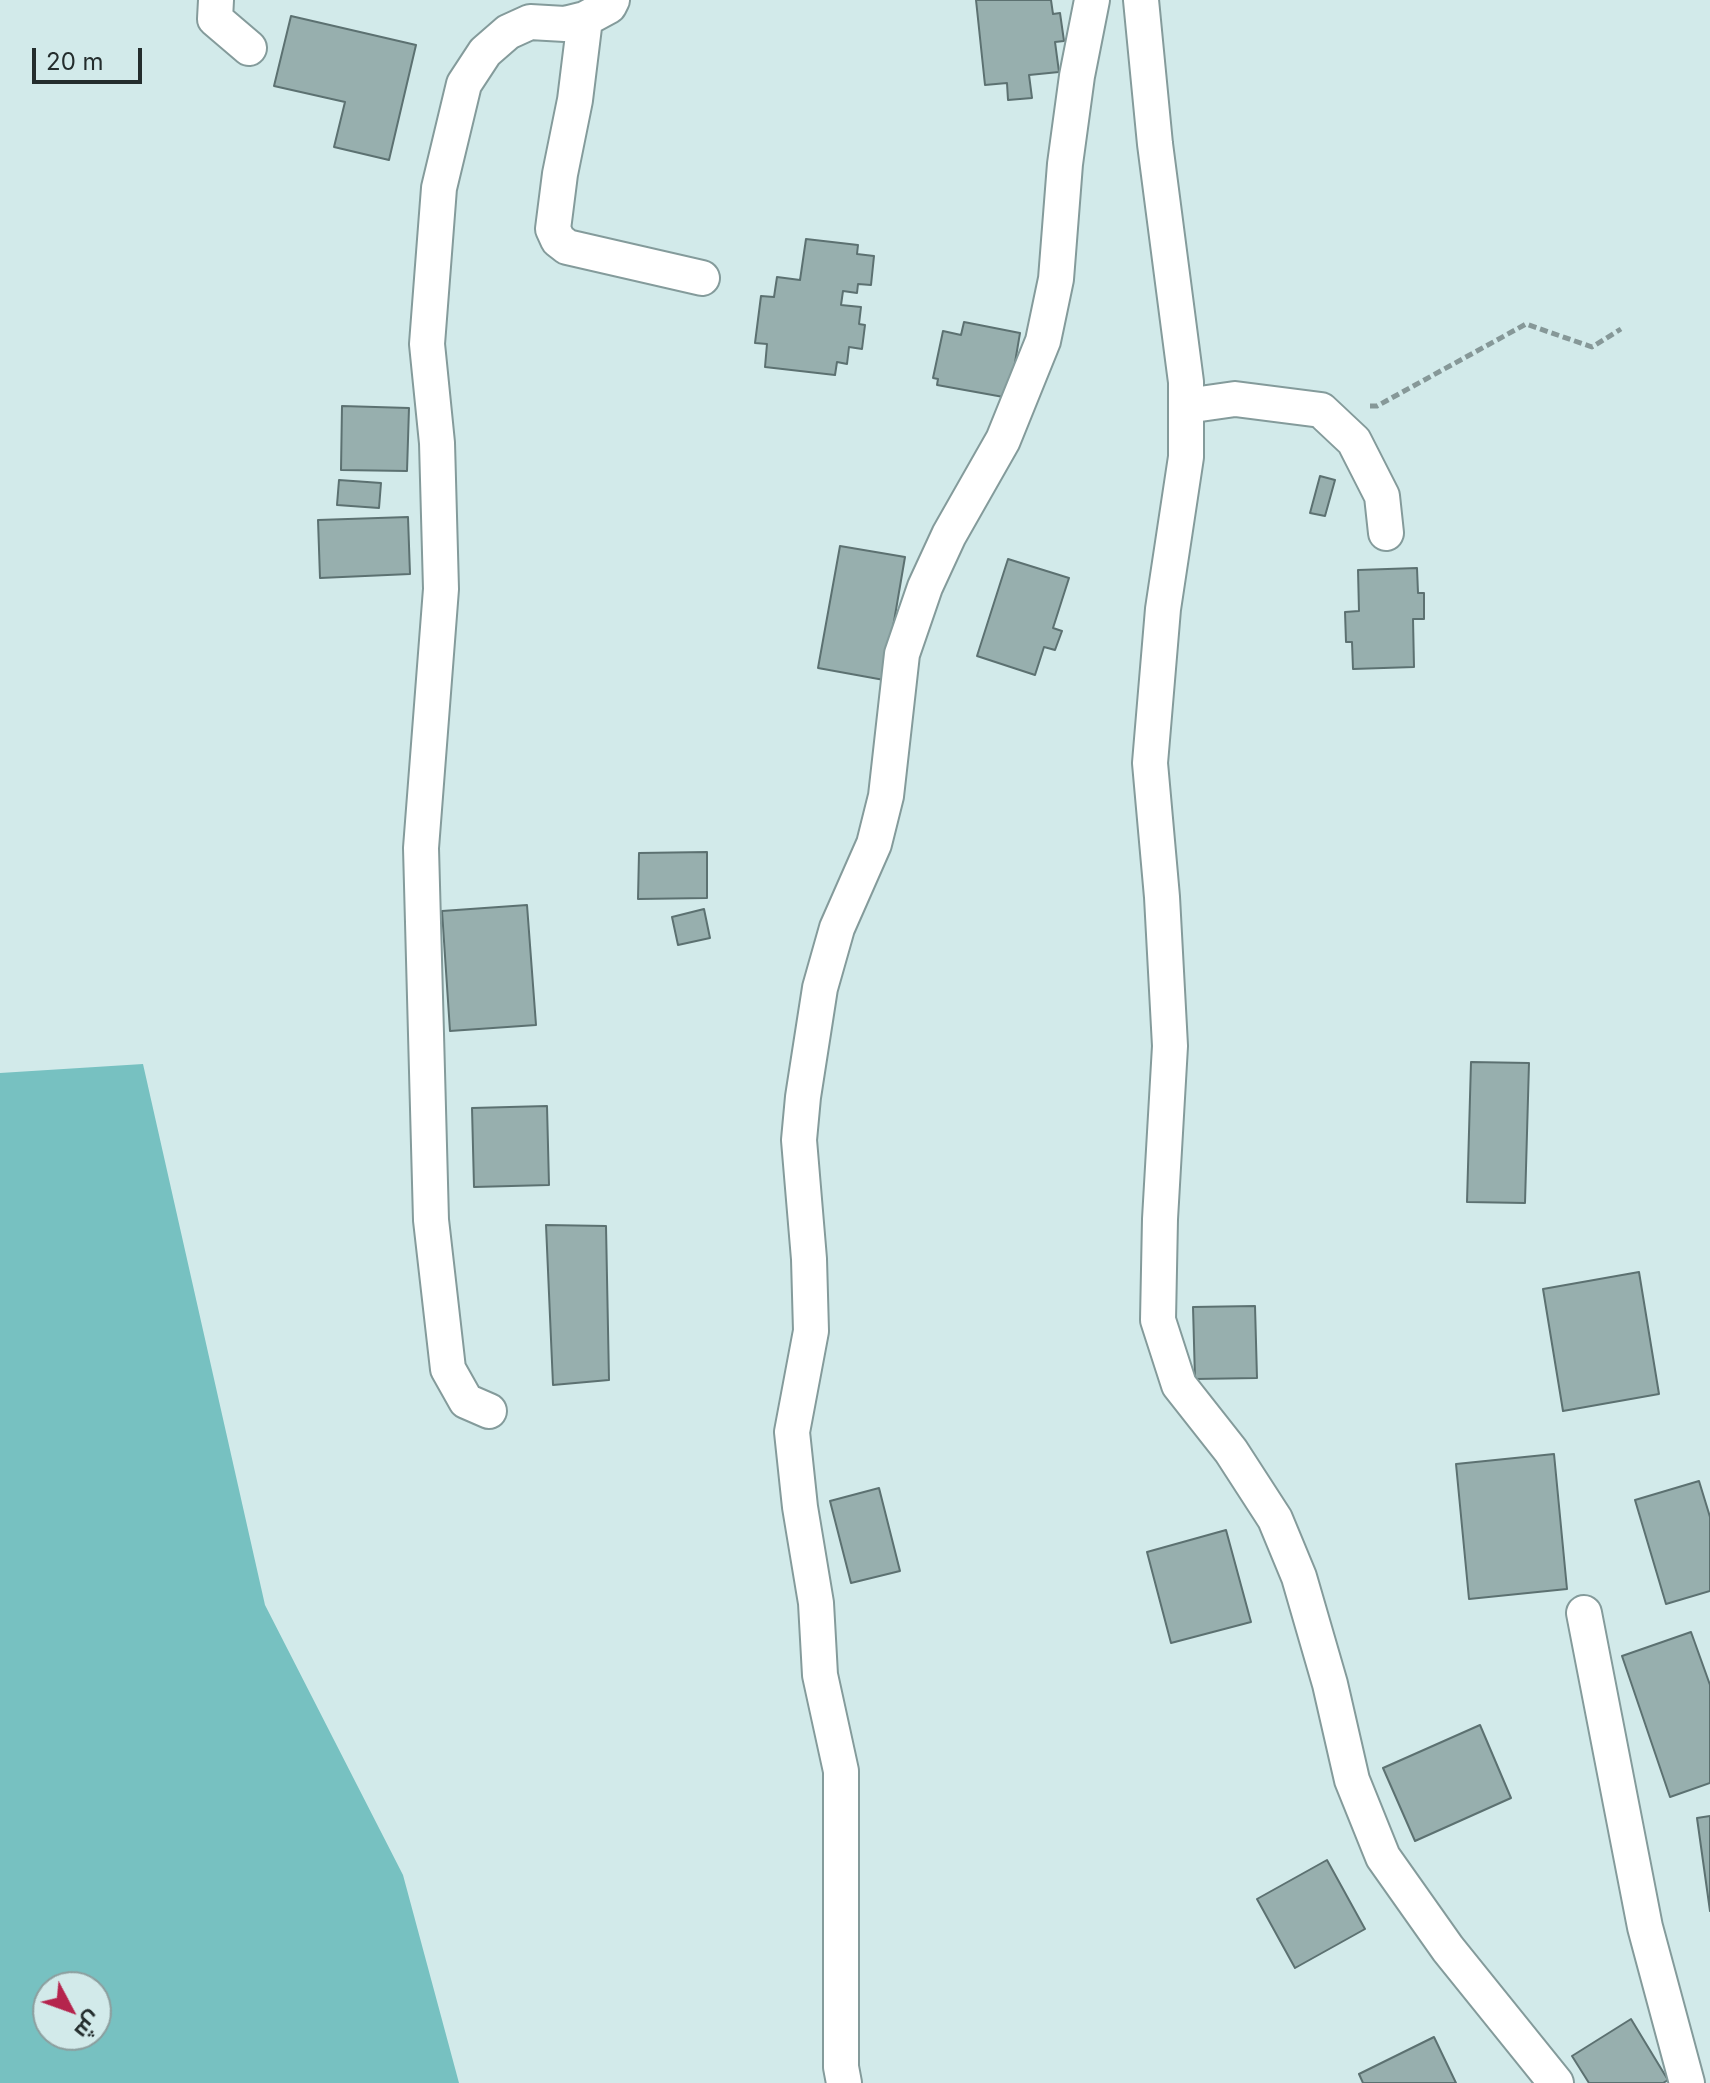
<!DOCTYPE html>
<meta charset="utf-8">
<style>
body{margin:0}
#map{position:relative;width:1710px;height:2083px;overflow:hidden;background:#d2eaea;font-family:Inter,Cairo,sans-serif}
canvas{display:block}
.north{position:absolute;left:32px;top:1971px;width:80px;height:80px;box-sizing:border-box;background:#d2eaea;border:2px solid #8c9e9e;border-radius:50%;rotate:131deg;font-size:22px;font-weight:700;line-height:32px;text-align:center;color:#242d2d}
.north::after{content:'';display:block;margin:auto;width:28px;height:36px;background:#b5244d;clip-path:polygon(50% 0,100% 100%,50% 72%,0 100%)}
.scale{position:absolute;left:32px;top:48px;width:110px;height:36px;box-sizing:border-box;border:4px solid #242d2d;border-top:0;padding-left:10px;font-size:24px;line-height:28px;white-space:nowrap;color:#242d2d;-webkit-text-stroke:6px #d2eaea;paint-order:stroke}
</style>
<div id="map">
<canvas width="1710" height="2083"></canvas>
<div class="north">ش</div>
<div class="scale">20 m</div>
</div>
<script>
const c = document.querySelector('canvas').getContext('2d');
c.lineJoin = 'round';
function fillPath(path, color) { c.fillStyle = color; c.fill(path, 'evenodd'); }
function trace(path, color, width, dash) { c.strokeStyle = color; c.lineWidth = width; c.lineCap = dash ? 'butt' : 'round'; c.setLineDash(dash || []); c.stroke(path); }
fillPath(new Path2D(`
 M143,1064l122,541 138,270 56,208h-459v-1010zM48,1987h48v48h-48z`), '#77c1c1');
const building = new Path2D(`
 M976,0h75l2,14 7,-1 4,28 -9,1 4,30 -30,3 3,23 -24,2 -1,-17 -22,2z
 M291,16l125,29 -27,115 -55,-13 11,-45 -71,-16z
 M806,239l52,6 -1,9 17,2 -3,29 -13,-1 -1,9 -14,-2 -2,14 20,2 -2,17 6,1 -3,24 -13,-2 -2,17 -10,-2 -2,13 -70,-8 2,-23 -12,-1 6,-47 13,1 3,-20 23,3z
 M964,322l56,11 -11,65 -72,-13 1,-6 -5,-1 10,-47 18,4z
 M342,406l67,2 -2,63 -66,-1z
 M1320,476l15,4 -10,36 -15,-3z
 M339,480l42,3 -2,25 -42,-3z
 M408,517l2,57 -90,4 -2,-58z
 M840,546l65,11 -21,123 -66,-12z
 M1008,559l61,19 -16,50 9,3 -7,19 -11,-3 -9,28 -58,-19z
 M1417,568l1,25h6v26h-11l1,48 -61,2 -1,-27h-6l-1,-30 14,-1 -1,-41z
 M707,852v46l-69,1 1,-46z
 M527,905l9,120 -86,6 -8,-120z
 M704,909l6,29 -32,7 -6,-28z
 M1471,1062l58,1 -4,140 -58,-1z
 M547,1106l2,79 -75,2 -2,-79z
 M546,1225l60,1 3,154 -56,5z
 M1639,1272l20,122 -96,17 -20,-122z
 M1255,1306l2,72 -62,1 -2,-72z
 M1554,1454l13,135 -98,10 -13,-135z
 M1699,1481l11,36v74l-44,13 -31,-104z
 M879,1488l21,83 -49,12 -21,-82z
 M1226,1530l25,92 -80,21 -24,-91z
 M1691,1632l19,53v98l-40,14 -48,-141z
 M1480,1725l31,73 -96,43 -32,-73z
 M1710,1816v95l-13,-93z
 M1327,1860l38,69 -70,39 -38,-69z
 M1631,2019l37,61 -5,3h-74l-17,-27z
 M1434,2037l22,46h-93l-4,-9z`);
fillPath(building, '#97afae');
trace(building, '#5c7171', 2);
const minor = new Path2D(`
 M216,0l-1,19 34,29
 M1141,0l14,144 31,238v75l-23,152 -13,154 12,134 8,149 -10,173 -2,101 21,65 52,66 44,68 24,58 31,107 22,96 31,77 65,92 108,134
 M585,19l-10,81 -15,74 -7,55 5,11 9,7 135,31
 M1186,406l49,-7 86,11 33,31 28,55 4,37
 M489,1411l-23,-10 -18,-32 -17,-149 -10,-372 20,-259 -4,-146 -10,-99 12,-156 25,-104 21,-32 23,-20 22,-10 35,2 20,-5 24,-13 3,-6
 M1584,1613l61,314 42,156
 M844,2083l-3,-16v-296l-21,-96 -4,-72 -16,-96 -8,-75 19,-101 -2,-72 -10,-119 4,-43 17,-109 17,-60 37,-84 12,-48 16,-142 23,-67 24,-52 54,-95 40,-99 13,-62 9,-115 12,-88 15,-76`);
trace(minor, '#849b9b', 38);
trace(new Path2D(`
 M1370,406h7l149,-82 66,23 29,-18`), '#869898', 5, [8, 4]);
trace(minor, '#fff', 34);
</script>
